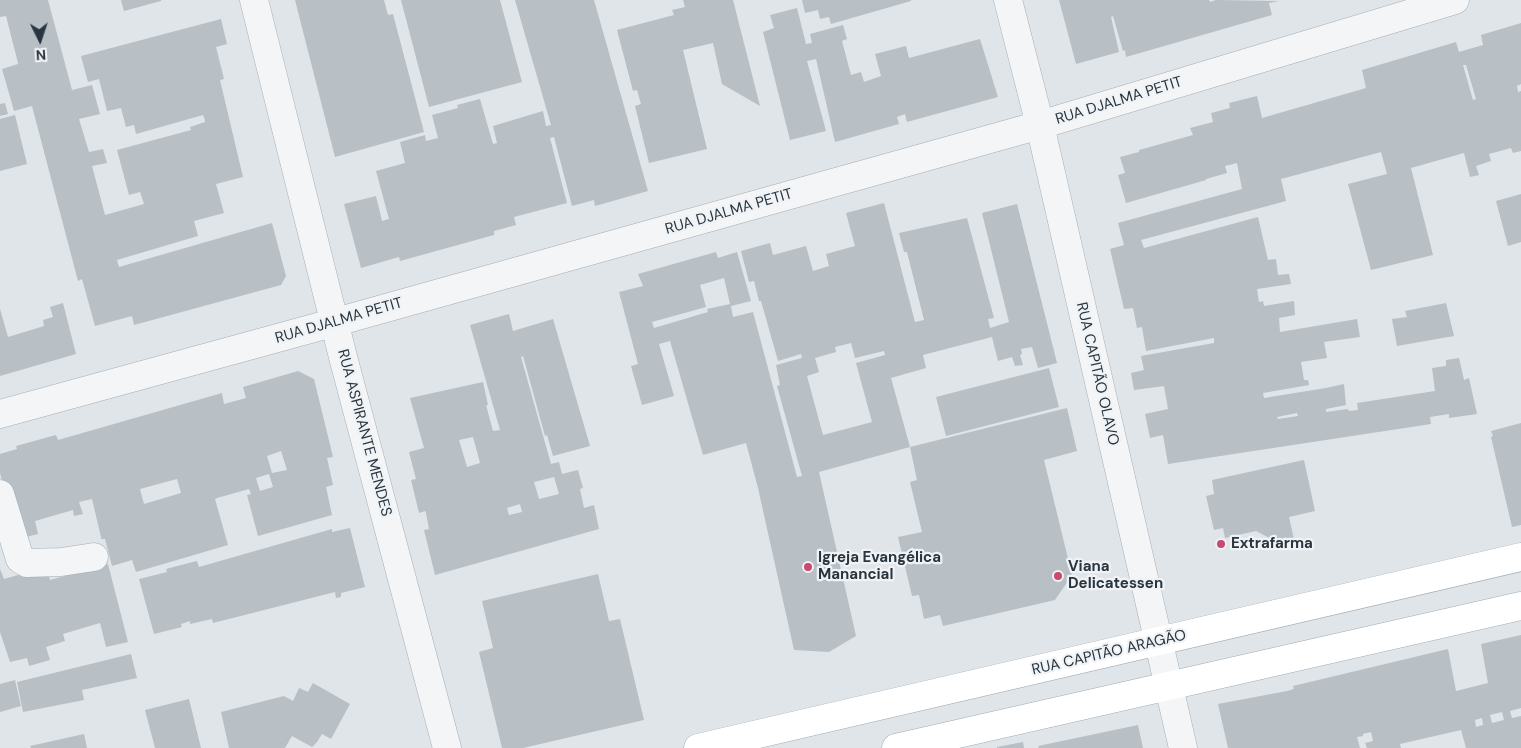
<!DOCTYPE html>
<meta charset="utf-8">
<style>
body{margin:0}
#map{position:relative;width:1521px;height:748px;overflow:hidden;background:#e0e5e9;font-family:"DM Sans",sans-serif}
canvas{display:block}
.north{position:absolute;left:15px;top:15px;width:50px;height:50px;-webkit-text-stroke:4px #f0f3f6;paint-order:stroke;rotate:176deg;font-size:14px;font-weight:700;line-height:20px;text-align:center;color:#29353f}
.north::after{content:'';display:block;margin:auto;width:18px;height:22px;background:#29353f;clip-path:polygon(50% 0,100% 100%,50% 72%,0 100%)}
</style>
<div id="map">
<canvas width="1521" height="748"></canvas>
<div class="north">N</div>
</div>
<script>
const c = document.querySelector('canvas').getContext('2d');
c.lineJoin = 'round';
function fillPath(path, color) { c.fillStyle = color; c.fill(path, 'evenodd'); }
function trace(path, color, width, dash) { c.strokeStyle = color; c.lineWidth = width; c.lineCap = dash ? 'butt' : 'round'; c.setLineDash(dash || []); c.stroke(path); }
function drawText(font, color, halo, rows, align = 'center') {
  c.font = font + ' "DM Sans",sans-serif'; c.lineWidth = 4.5; c.setLineDash([]); c.textBaseline = 'middle'; c.strokeStyle = halo; c.fillStyle = color; for (const [text, x, y, turn = 0] of rows) {
    c.save(); c.translate(x, y); c.rotate((+turn || 0) * Math.PI / 180); c.textAlign = isNaN(turn) ? turn : align; if (halo) c.strokeText(text, 0, 0); c.fillText(text, 0, 0); c.restore();
  }
}
fillPath(new Path2D(`
 M0,0h48l24,90 20,-5 8,29 -21,5 10,33 14,-3 4,14 -15,3 13,49 39,-11 -4,-12 -11,3 -12,-45 74,-20 -1,-3 15,-5v-2l-2,-5 -67,19 -2,-9 -8,2 -5,-19 -14,3 -8,-32 -11,3 -7,-26 140,-37 6,25 -11,3 8,32 -4,1 23,97 -27,7 8,29 -30,8 4,15 -81,24 2,7 153,-44 14,53 -5,9 -147,40 -2,-9 -37,10 -13,-47 -4,2 -46,-175 -18,5 -12,-42 16,-5v-1l-12,-47 -6,1z
 M121,0h40v1l-37,10z
 M295,0h89l4,15 5,-1 31,118 -89,25z
 M401,0h99l22,82 -93,25z
 M515,0h79l54,191 -53,15 -1,-6 -22,6 -18,-69 -4,1 17,65 -53,14 2,8 -22,6v4l-94,26 -1,-4 -38,11 -17,-64 32,-8 6,25 7,-2 -13,-48 29,-8 -5,-21 25,-7 1,6 12,-3 -6,-23 26,-7 -1,-3 23,-6 13,45 4,-1 -4,-17 50,-15 3,15 5,-1z
 M683,0h50l27,106 -38,-22 -9,-41 -30,7 24,99 -58,14 -14,-57 6,-2 -4,-14 -4,1 -16,-61 57,-15 -2,-5 13,-3z
 M802,0h109v1l-80,23 -2,-7 -9,2 -2,-9 -13,3z
 M1059,0h150l1,2 6,-2 63,1 -10,2 3,12 -146,42 -1,-7 -2,1 -10,-35 -2,1 8,35 -43,12z
 M797,8l9,36 6,-1 -2,-9 33,-9 4,14 -5,2 9,34 10,-3 3,10 17,-6 -6,-22 31,-8 3,12 71,-19 18,58 -91,25 -2,-8 -8,3 2,7 -64,18 -19,-83 -9,2 19,70 -36,9 -27,-108 11,-4 -4,-13z
 M1521,23v61l-4,2 1,6 3,-1v60l-8,2 -2,-5 -22,6 2,7 -15,5 3,9 -9,2 -6,-24 -53,15 22,87 -62,15 -23,-86 39,-10 -6,-22 -100,27 5,22 -145,39 3,8 114,-31 10,43 8,-1 2,16 11,-1 2,10 -34,5 2,13 4,-1 1,5 30,-5 1,14 -16,3 1,14 77,-13 3,18 -36,5 3,16 -26,4 3,18h4l1,5 -46,8 1,5 62,-10 18,-4 2,21 -20,4v3l22,-3 1,2 9,-1 -1,-7 78,-12 -3,-23 14,-2v-6l13,-2 5,22 5,-2 8,36 -28,4v-4l-19,3 1,7 -263,40 -5,-29 -13,3 -5,-24 23,-5 -4,-23 -30,4 -3,-17 13,-3 -3,-14 73,-13v-5l-68,13 -4,-24 -5,1 -4,-20 -9,1 -14,-60 14,-4 -6,-22 124,-34 -5,-26 -12,3 2,7 -21,6v1l-80,23 -8,-28 7,-2 -5,-16 19,-5v-2l54,-15 -3,-7 23,-6 -2,-9 19,-5 -1,-5 28,-7 5,22 104,-30 -4,-18 94,-28 3,10 24,-7 -2,-10zM1463,65h3l10,34 -3,1zM1297,413l1,3 -20,3 -1,-2z
 M5,103l3,11 -8,2v-12z
 M15,115l12,49 -27,7v-52z
 M1521,194v48l-13,4 -12,-45z
 M884,203l31,119 9,-2 -17,-68h-3l-5,-19 68,-15 27,100 -6,1 2,9 19,-6 -27,-109 35,-9 40,159 -19,5 -6,-21 -11,2 1,5 -2,1 3,10 -8,1 -3,-9 -14,4 -6,-24 -69,18 3,13 -35,10 19,69 -91,25 37,164 -27,16 -35,-2 -36,-162 -12,-45 -43,12 -33,-114 -11,3 15,52 -32,9 -11,-39 7,-2 -19,-72 24,-6 -5,-12 78,-22 2,6 19,-6 14,49 -20,5 2,11 20,-5 44,165 5,-1 -25,-90 3,-1 -4,-20 26,-7 -1,-4 -23,7 -17,-60h-2l-5,-20 -5,1 -8,-31 29,-8 3,12 33,-9 7,25 16,-5 -3,-12 29,-8 -9,-33zM724,278l6,26 -23,5 1,3 -54,16 -2,-6 54,-15 -6,-22zM851,343l4,15 29,-7 1,4 -29,8 16,59 -49,13 -16,-59 12,-4 -4,-14 21,-6 -1,-5z
 M63,303l13,51 -76,22v-67l8,28 36,-11 -1,-6 10,-3 -3,-10z
 M1446,303l8,33 -57,10 -5,-27 15,-2 -2,-6z
 M509,314l4,17 40,-12 37,127 -37,10 -6,-21 -2,1 -22,-80 -2,1 30,107 8,-2 3,12 16,-4 5,18 -3,1 4,19 10,-3 5,24 -164,46 -11,-45 5,-1 -3,-16 -1,-2 -6,2 -8,-33 5,-1 -7,-27 15,-4 -14,-50 73,-16 5,23h-2l7,26 7,-1 -30,-105zM473,437l7,26 -13,4 -8,-27zM554,477l5,17 -20,5 -5,-17zM520,504l2,8 -13,3 -2,-7z
 M1049,368l10,39 -113,29 -10,-39z
 M298,371l16,8 19,78 -6,1 6,27 -7,2 6,28 -74,21 -11,-41 4,-1 -2,-5 -32,9 -2,1 13,46 -92,27 -4,-12 -20,6 -7,-27h-4v-2l-9,-38 -13,3 4,12 -9,2 -1,-6 -38,11 3,13 -20,5 -1,-1 -17,-65v-19l17,-5 -1,-3 40,-11 2,5 164,-47 2,11 22,-6 -3,-11zM281,451l6,19 -15,3 -5,-17zM269,474l4,13 -13,4 -4,-13zM177,479l4,14 -37,11 -4,-15z
 M1067,408l10,43 -33,9 28,115 -17,25 -112,26 -3,-11 -16,4 -5,-24 -7,1 -14,-59 24,-5 -12,-50 7,-2 -7,-33z
 M1521,423v102l-9,2 -21,-90 2,-1 -2,-5z
 M1304,460l11,51 -26,6 6,27 -10,2 -29,-15 -31,7 -2,-10 -9,2 -8,-34 8,-2 -2,-14z
 M350,528l15,59 -24,6v4l-5,1 -1,-6 -122,31 -1,-4 -22,5v-3l-9,3 1,3 -28,7 -15,-55 28,-7 -1,-3 23,-6 8,-2 2,6 133,-38v3z
 M108,564l20,78 -22,5 -6,-24 -37,11 2,7 -19,6 4,13 -21,6 -2,-8 -17,4 -10,-30v-63l4,10 42,-12 4,13z
 M598,574l11,47 11,-2 24,101 -121,28h-21l-23,-96 14,-4 -11,-47z
 M1521,635v73l-11,3 2,7 9,-2v32h-55l-5,-18 -61,14 1,4h-34l-2,-5 8,-2 -2,-9 -8,2v2l-6,1 3,11h-132l-10,-44 69,-13 7,-2 -1,-3 155,-37 8,42 32,-8 -7,-39zM1502,712l2,8 -12,3 -2,-8zM1482,718l1,7 -7,2 -1,-7z
 M131,654l6,24 -55,12 2,10 -61,12 -6,-30z
 M15,680l6,26 -21,6v-28z
 M313,683l37,21 -19,35 -9,-5 -5,8 -5,5 -20,-11 -7,12h-56l-8,-36 63,-16 9,5 6,-13 9,4z
 M189,699l12,49h-46l-10,-38z
 M1138,725l5,23h-104l-1,-2z
 M84,734l3,14h-56l-1,-2z
 M1023,742l1,6h-27v-1z`), '#b8bfc5');
const minor = new Path2D(`
 M254,0l89,357 104,391
 M1008,0l32,125 143,623
 M0,414l336,-92 704,-197 415,-125
 M0,494l20,65 7,4 34,-1 33,-5`);
const major = new Path2D(`
 M698,748l823,-191
 M896,748l625,-142`);
trace(minor, '#a5adb3', 29);
trace(major, '#a0abb4', 29);
trace(minor, '#f3f5f7', 28);
trace(major, '#fff', 28);
for (const [x, y, r, color] of [
 [1221,544,5,"#c94a71"],
 [808,567,5,"#c94a71"],
 [1058,576,5,"#c94a71"]
]) { const dot = new Path2D(); dot.arc(x, y, r, 0, 2 * Math.PI); c.fillStyle = color; c.fill(dot); trace(dot, '#f0f3f6', 2); }
drawText('15px', '#29353f', '#f0f3f6', [
 ["RUA DJALMA PETIT",1119,101,-17],
 ["RUA DJALMA PETIT",729,212,-16],
 ["RUA DJALMA PETIT",339,321,-16],
 ["RUA CAPITÃO OLAVO",1097,374,77],
 ["RUA ASPIRANTE MENDES",364,433,75],
 ["RUA CAPITÃO ARAGÃO",1109,653,-13]
]);
drawText('bold 15px', '#29353f', '#f0f3f6', [
 ["Extrafarma",1231,544],
 ["Igreja Evangélica",818,558],
 ["Manancial",818,575],
 ["Viana",1068,567],
 ["Delicatessen",1068,584]
], 'left');
</script>
